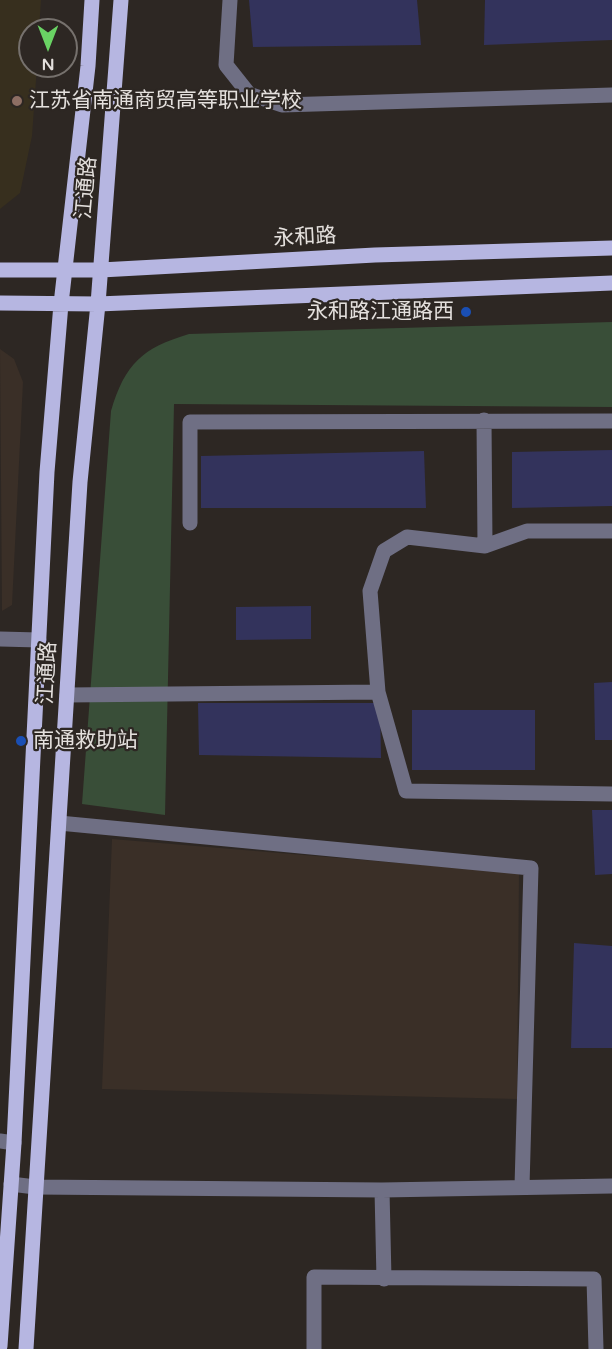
<!DOCTYPE html>
<meta charset="utf-8">
<style>
body{margin:0}
#map{position:relative;width:612px;height:1349px;overflow:hidden;background:#2d2723;font-family:"Varela Round",sans-serif}
canvas{display:block}
.north{position:absolute;left:18px;top:18px;width:60px;height:60px;box-sizing:border-box;background:#2d2723;border:2px solid #76716d;border-radius:50%;rotate:180deg;font-size:16px;font-weight:700;line-height:24px;text-align:center;color:#e4e0dd}
.north::after{content:'';display:block;margin:auto;width:21px;height:27px;background:#6ad364;clip-path:polygon(50% 0,100% 100%,50% 72%,0 100%)}
</style>
<div id="map">
<canvas width="612" height="1349"></canvas>
<div class="north">N</div>
</div>
<script>
const c = document.querySelector('canvas').getContext('2d');
c.lineJoin = 'round';
function fillPath(path, color) { c.fillStyle = color; c.fill(path, 'evenodd'); }
function trace(path, color, width, dash) { c.strokeStyle = color; c.lineWidth = width; c.lineCap = dash ? 'butt' : 'round'; c.setLineDash(dash || []); c.stroke(path); }
function drawText(font, color, halo, rows, align = 'center') {
  c.font = font + ' "Varela Round","Noto Sans SC",sans-serif'; c.lineWidth = 4.5; c.setLineDash([]); c.textBaseline = 'middle'; c.strokeStyle = halo; c.fillStyle = color; for (const [text, x, y, turn = 0] of rows) {
    c.save(); c.translate(x, y); c.rotate((+turn || 0) * Math.PI / 180); c.textAlign = isNaN(turn) ? turn : align; if (halo) c.strokeText(text, 0, 0); c.fillText(text, 0, 0); c.restore();
  }
}
fillPath(new Path2D(`
 M0,349l14,10 9,23 -11,223 -10,6z
 M112,839l407,34 -2,226 -415,-10z`), '#3a2f27');
fillPath(new Path2D(`
 M0,0h41l-2,30h-9v36h7l-5,70 -12,57 -20,16z`), '#372f1e');
fillPath(new Path2D(`
 M612,322v85l-438,-3 -9,411 -83,-11 29,-393c14,-47 31,-63 78,-77z`), '#394e38');
fillPath(new Path2D(`
 M249,0h168l4,45 -168,2z
 M485,0h127v40l-128,5z
 M612,450v56l-100,2v-56z
 M424,451l2,57h-225v-52z
 M311,606v33l-75,1v-33z
 M612,682v58h-17l-1,-57z
 M198,703h182l1,55 -182,-3z
 M412,710h123v60h-123z
 M592,810h20v64l-17,1z
 M574,943l38,3v102h-41z`), '#33335c');
trace(new Path2D(`
 M230,0l-4,65 23,29 33,11 330,-10
 M484,420l1,126
 M190,523v-101l422,-1
 M612,531h-85l-42,15 -78,-9 -23,14 -14,40 8,101 28,99 206,3
 M0,639l39,1
 M67,695l311,-3
 M59,823l472,45 -9,318
 M0,1141l14,2
 M11,1184l24,3 347,3 230,-4
 M382,1190l2,89
 M314,1349v-72l280,2 2,70`), '#6f6f84', 15);
trace(new Path2D(`
 M0,270h101l274,-15 237,-7
 M0,303l98,1 514,-21
 M0,1346l14,-203 33,-671 14,-168 27,-238 4,-66
 M26,1349l54,-867 18,-178 23,-304`), '#b6b6e1', 15);
for (const [x, y, r, color] of [
 [17,101,6,"#8d6e63"],
 [466,312,6,"#1a4fb4"],
 [21,741,6,"#1a4fb4"]
]) { const dot = new Path2D(); dot.arc(x, y, r, 0, 2 * Math.PI); c.fillStyle = color; c.fill(dot); trace(dot, '#2d2723', 2); }
drawText('21px', '#e4e0dd', '#2d2723', [
 ["江苏省南通商贸高等职业学校",29,101],
 ["永和路江通路西",454,312,"right"],
 ["南通救助站",33,741]
], 'left');
drawText('21px', '#e4e0dd', '#2d2723', [
 ["江通路",87,188,-85],
 ["永和路",305,238,-3],
 ["江通路",48,673,-87]
]);
</script>
